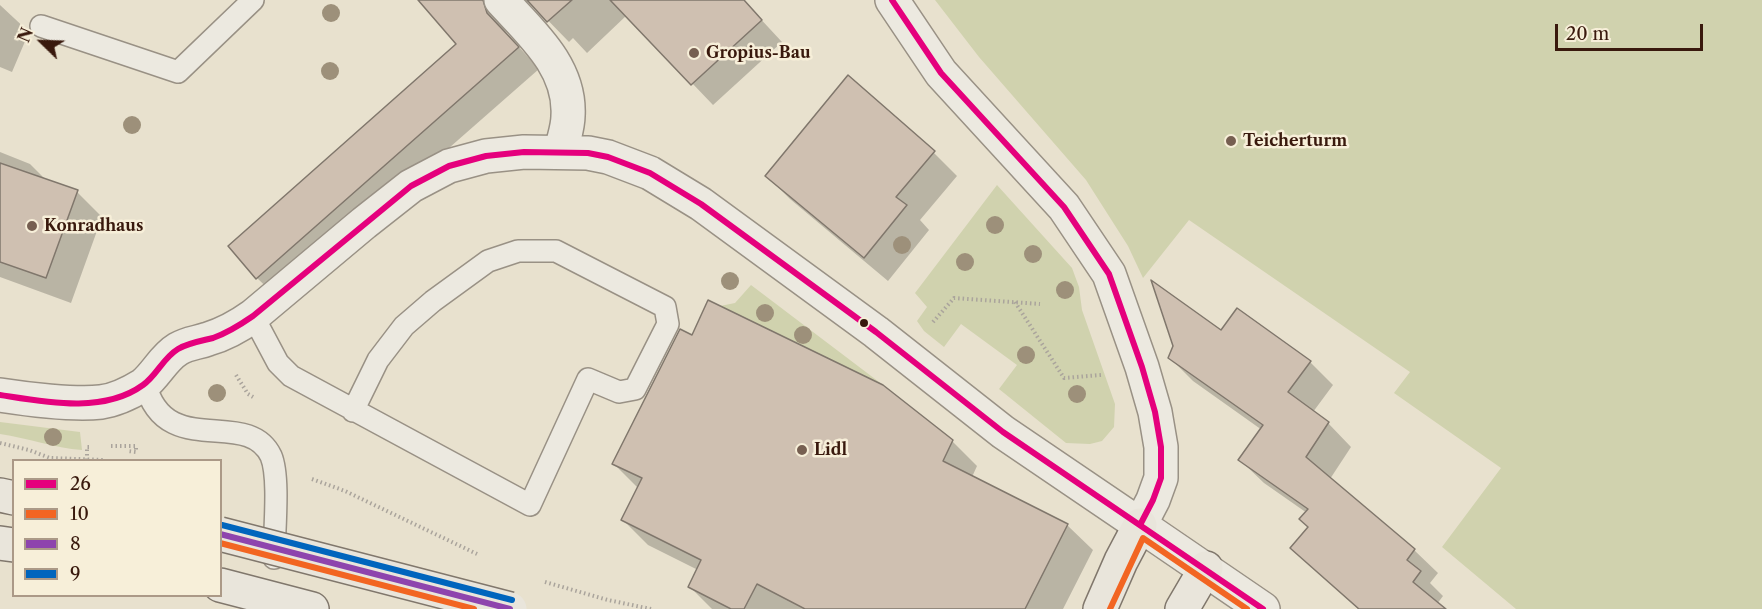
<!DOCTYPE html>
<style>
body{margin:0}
#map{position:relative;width:1762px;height:609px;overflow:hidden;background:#e8e1ce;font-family:"Libre Caslon Text",serif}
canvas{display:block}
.legend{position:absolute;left:12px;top:459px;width:210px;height:138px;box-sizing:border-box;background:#f7efd9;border:2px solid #ab9987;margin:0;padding:8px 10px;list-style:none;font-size:18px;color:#39190d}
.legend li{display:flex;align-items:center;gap:12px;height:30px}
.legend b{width:30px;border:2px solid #ab9987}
.north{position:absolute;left:12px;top:12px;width:60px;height:60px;-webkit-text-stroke:4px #f7efd9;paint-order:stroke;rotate:293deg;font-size:16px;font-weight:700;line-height:24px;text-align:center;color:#39190d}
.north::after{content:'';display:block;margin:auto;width:21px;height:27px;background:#39190d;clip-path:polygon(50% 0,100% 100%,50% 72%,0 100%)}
.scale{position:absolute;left:1555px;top:24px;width:148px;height:27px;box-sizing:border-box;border:3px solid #39190d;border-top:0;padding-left:8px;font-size:18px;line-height:21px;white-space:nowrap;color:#39190d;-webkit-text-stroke:4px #f7efd9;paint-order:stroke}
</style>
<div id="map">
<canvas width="1762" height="609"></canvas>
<ul class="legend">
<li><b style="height:8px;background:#e5007d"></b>26</li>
<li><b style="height:8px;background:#f26522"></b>10</li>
<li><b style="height:8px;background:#8e44ad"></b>8</li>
<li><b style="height:8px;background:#0065bd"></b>9</li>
</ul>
<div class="north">N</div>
<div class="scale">20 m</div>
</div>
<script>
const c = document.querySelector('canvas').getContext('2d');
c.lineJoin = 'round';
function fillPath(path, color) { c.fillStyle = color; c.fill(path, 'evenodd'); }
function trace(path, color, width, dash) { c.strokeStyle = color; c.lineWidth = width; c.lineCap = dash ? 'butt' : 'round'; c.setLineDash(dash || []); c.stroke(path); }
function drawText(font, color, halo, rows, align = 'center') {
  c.font = font + ' "Libre Caslon Text",serif'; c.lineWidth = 5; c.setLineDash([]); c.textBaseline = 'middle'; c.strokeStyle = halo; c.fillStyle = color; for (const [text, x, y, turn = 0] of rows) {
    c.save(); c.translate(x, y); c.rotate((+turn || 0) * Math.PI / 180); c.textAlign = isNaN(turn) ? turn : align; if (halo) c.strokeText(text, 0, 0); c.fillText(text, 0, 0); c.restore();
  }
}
fillPath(new Path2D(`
 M935,0h827v609h-246l-74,-62 59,-79 -107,-75 16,-21 -221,-152 -46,58 -15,-32 -42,-66 -107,-123z
 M997,185l75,83 7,19 3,23 33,94 -1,23 -12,14 -12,3 -24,-1 -67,-54 18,-24 -56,-41 -17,23 -20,-16 -7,-10 10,-14 -12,-14z
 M751,285l132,100 -163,-79 15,-3z
 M0,422l80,10 2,18c-28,-2 -54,-12 -82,-16z`), '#d0d2ae');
fillPath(new Path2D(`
 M420,0h323l39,42 -69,63 -86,-90 -40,38 -14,-15 -4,4 -36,-37 -5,-3h-10l-14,13 -1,12 5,8 31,34 -261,229 -21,-20 202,-234z
 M0,5l29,27 -17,40 -12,-5z
 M848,77l86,76 23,23 -37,44 9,10 -41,51 -98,-82 -23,-23z
 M0,152l30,12 17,17 30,11 25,25 -31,86 -71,-26z
 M1222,332l88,30 23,23 -20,27 15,11 23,24 -21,32 84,71 24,23 -8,10 13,13 -6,8 7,5h-86l-66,-61 17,-21 -2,-14 -43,-30 -24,-23 22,-30 -69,-49 -24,-24z
 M952,441l25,25 -5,11 95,48 26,25 -30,59h-351l-22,-22 8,-17 -50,-25 -25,-25 15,-32 -24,-24z`), '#0003');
const building = new Path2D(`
 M418,0h65l4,13 32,34 -263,232 -28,-33 228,-202z
 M527,0h45l-25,22z
 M610,0h134l18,20 -71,65z
 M848,75l87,76 -39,46 11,8 -43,53 -99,-82z
 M0,163l78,27 -32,88 -46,-16z
 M1151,280l70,50 16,-22 74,53 -23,31 41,30 -23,35 109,92 -8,11 14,11 -8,11 33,27h-87l-69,-61 18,-21 -9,-8 9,-10 -70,-49 25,-35 -95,-67 5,-12z
 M708,300l175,85 70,55 -10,21 125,63 -43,85h-220l-48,-25 -13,25h-13l-43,-22 13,-27 -80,-40 21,-42 -30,-14 68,-135 12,6z`);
fillPath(building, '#cfc0b1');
trace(building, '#80776c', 1.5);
const service = new Path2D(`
 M41,26l137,46 75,-72
 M253,316l25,47 13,13 239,129 58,-126 31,13 16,-3 33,-65 -3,-17 -109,-56h-38l-30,10 -55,40 -29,25 -26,34 -25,51
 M145,383c20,79 102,23 126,73 9,21 3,77 3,102`);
const minor = new Path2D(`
 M501,0c30,33 70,67 67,116 0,12 -5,24 -7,36
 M0,395c26,4 75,10 101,7 15,-2 29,-9 42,-17 13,-10 20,-27 35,-36 10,-6 19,-6 30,-10 17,-5 31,-13 45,-23l111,-93 47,-37 38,-20 37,-10 38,-4 64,1 20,4 42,16 51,31 175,128 127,100 137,93 13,-25 8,-22v-31l-6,-35 -13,-45 -33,-93 -45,-67 -123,-134 -49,-73`);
const tertiary = new Path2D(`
 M1140,525l123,84`);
const primary = new Path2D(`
 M0,495l14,3
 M0,543l14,2
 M220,585l92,24
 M1100,609l21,-48 19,-36
 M1182,609l24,-41`);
trace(service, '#999185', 24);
trace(minor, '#999185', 36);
trace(tertiary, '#999185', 36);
trace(primary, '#80776c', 36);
trace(new Path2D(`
 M1015,302l49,76 37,-3
 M933,322l21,-24 86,6
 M236,375l12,19 5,3
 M0,443l29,7 21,8 54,2
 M111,446h25v6l-8,-1
 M87,460v-13h2
 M312,479l33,12 132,63
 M545,582l63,18 43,9`), '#aaa49c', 4, [1.5, 3]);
trace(service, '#ece9e0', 21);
trace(minor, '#ece9e0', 33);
trace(tertiary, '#ece9e0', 33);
trace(primary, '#e9e5db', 33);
const primaryBridge = new Path2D(`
 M220,534l290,75`);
trace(primaryBridge, '#80776c', 36, []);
trace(primaryBridge, '#e9e5db', 33);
trace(new Path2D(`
 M892,0l49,73 123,134 45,67 33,93 13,45 6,35v31l-8,22 -13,25
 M0,395c45,7 103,19 143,-10 14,-10 20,-27 35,-36 10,-6 23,-8 35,-11 14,-5 27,-13 40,-22l158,-130 38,-20 37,-10 38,-4 64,1 20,4 42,16 51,31 175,128 127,100 260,177`), '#e5007d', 6);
trace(new Path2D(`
 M220,543l254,66
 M1110,609l33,-71 104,71`), '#f26522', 6);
trace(new Path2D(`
 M220,534l290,75`), '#8e44ad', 6);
trace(new Path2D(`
 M222,525l290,75`), '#0065bd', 6);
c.fillStyle = '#9d907a';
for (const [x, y] of [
 [331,13],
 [330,71],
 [132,125],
 [995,225],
 [902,245],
 [1033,254],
 [965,262],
 [730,281],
 [1065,290],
 [765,313],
 [803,335],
 [1026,355],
 [217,393],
 [1077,394],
 [53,437]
]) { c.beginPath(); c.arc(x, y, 9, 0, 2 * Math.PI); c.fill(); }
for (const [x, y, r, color] of [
 [694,53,6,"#765f51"],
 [1231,141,6,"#765f51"],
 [32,226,6,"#765f51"],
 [864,323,5,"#39190d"],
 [802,450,6,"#765f51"]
]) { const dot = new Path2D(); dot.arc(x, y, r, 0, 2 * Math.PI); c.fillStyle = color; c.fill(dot); trace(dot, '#f7efd9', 2); }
drawText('bold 16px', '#39190d', '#f7efd9', [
 ["Gropius-Bau",706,53],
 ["Teicherturm",1243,141],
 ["Konradhaus",44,226],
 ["Lidl",814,450]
], 'left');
</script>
